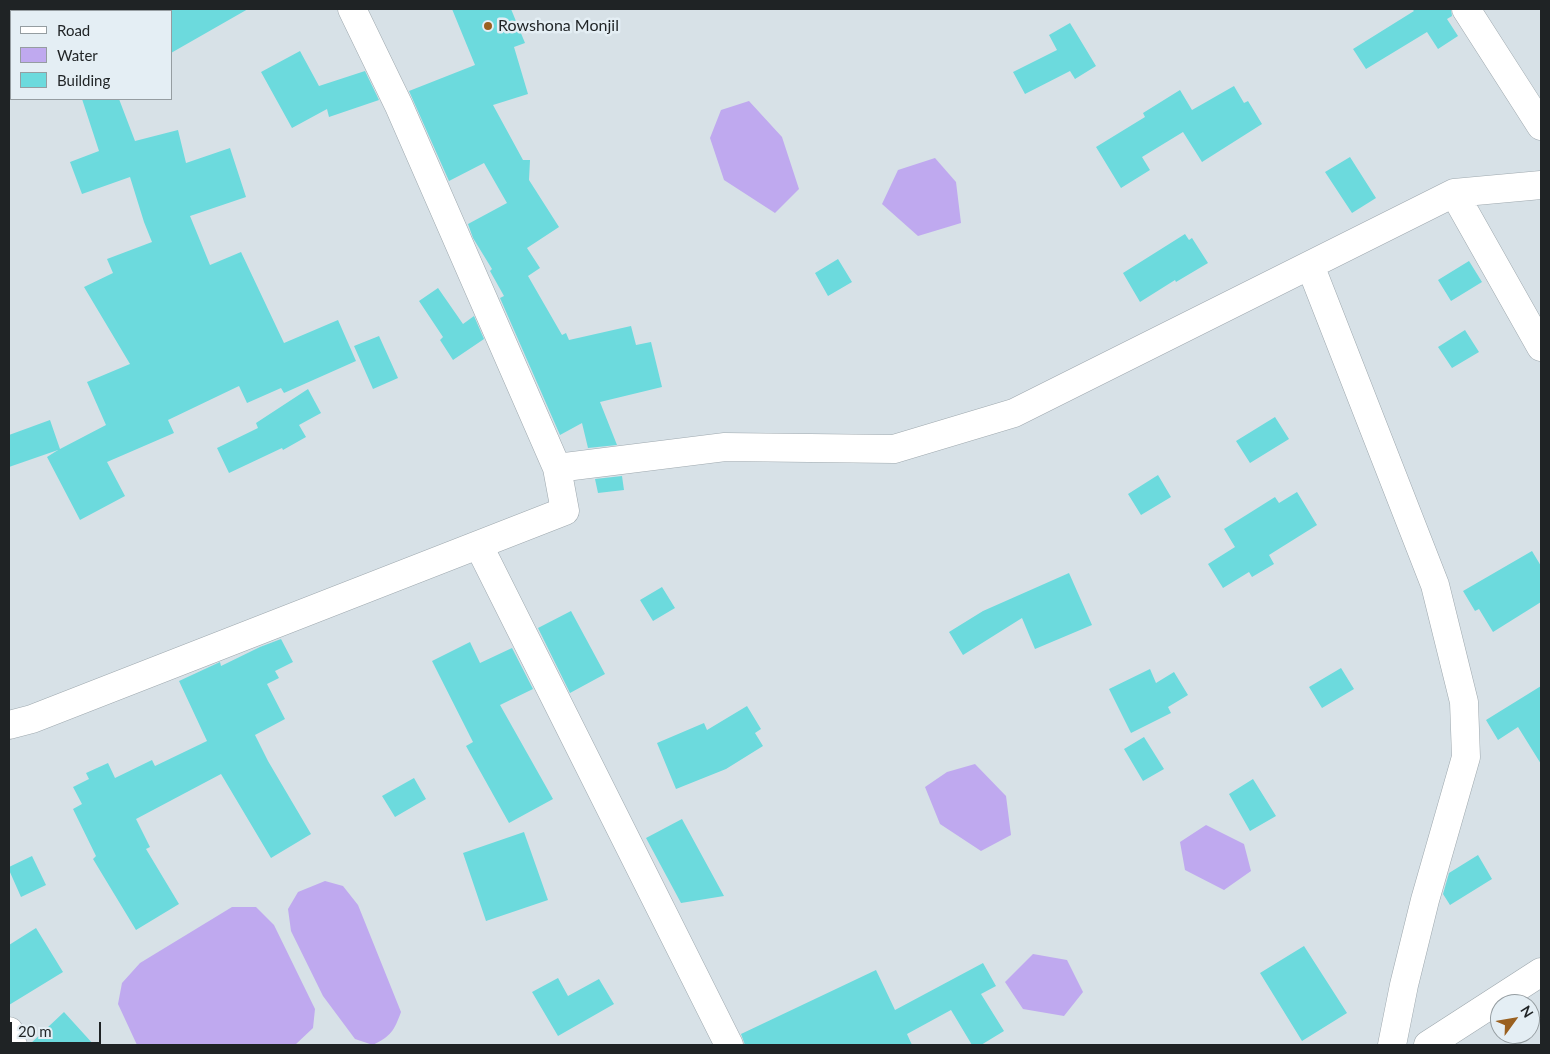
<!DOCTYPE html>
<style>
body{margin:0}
#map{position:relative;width:1550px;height:1054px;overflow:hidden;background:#d7e1e7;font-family:Lato,sans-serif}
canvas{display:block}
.frame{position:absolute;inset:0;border:10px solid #1f2325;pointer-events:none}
.legend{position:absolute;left:10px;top:10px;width:162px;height:90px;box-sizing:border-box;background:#e4eef4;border:1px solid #959da1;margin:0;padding:6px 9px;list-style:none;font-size:15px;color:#1f2325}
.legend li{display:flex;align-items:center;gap:10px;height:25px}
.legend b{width:25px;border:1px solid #959da1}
.north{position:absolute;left:1490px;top:994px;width:50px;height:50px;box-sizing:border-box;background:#e4eef4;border:1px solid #959da1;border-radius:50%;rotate:58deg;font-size:14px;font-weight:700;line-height:20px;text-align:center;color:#1f2325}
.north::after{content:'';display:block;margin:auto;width:18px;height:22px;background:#9a601f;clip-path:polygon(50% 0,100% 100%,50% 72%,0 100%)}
.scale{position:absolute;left:10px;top:1022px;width:91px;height:22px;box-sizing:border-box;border:2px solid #1f2325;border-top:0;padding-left:6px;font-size:15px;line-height:18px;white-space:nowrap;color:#1f2325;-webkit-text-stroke:4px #e4eef4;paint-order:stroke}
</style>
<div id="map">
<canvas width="1550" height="1054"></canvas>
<div class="frame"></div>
<ul class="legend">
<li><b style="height:6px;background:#fff"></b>Road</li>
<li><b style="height:14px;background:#bfa9ef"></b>Water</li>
<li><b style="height:14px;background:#6cdadd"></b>Building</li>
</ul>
<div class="north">N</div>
<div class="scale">20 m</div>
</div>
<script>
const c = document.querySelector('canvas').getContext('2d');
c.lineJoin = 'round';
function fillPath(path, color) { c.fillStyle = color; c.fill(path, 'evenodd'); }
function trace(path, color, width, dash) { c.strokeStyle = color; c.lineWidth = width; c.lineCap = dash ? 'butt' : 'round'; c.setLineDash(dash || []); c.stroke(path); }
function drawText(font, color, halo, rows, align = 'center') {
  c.font = font + ' Lato,sans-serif'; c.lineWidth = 5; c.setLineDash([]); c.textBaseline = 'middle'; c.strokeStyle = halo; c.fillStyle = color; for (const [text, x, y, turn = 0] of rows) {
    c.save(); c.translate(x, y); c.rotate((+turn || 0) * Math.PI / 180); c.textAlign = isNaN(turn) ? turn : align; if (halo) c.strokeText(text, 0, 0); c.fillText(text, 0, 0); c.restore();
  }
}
fillPath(new Path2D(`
 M749,101l33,36 17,52 -24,24 -51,-33 -14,-42 11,-28z
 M935,158l21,24 5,41 -43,13 -36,-32 16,-34z
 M975,764l31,32 5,39 -30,16 -41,-27 -15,-37 22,-15z
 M1206,825l38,19 7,27 -27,19 -39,-20 -5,-28z
 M325,881l18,5 15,19 43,107c-7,19 -10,24 -28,33l-18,-6 -32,-43 -32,-65 -3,-22 10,-17z
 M232,907h24l18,18 41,84 -2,19 -18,17h-158l-19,-41 4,-21 18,-20z
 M1033,954l34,6 16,32 -19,24 -41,-7 -18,-27z`), '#bfa9ef');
fillPath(new Path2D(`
 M171,9h77l-77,44z
 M452,9h59l14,34 -11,4 14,47 -35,11 30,55h7l-1,20 30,47 -32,21 13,20 -12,8 34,59 4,-2 3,7 62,-14 5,19 15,-3 11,45 -62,15 17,43 -29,3 -6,-25 -22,12 -60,-137 4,-2 -14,-25 2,-2 -19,-31 -5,-14 39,-21 -23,-40 -35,18 -40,-90 66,-26z
 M1412,9h39l1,7 -5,3 11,17 -20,13 -11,-17 -61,37 -13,-20 61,-38z
 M1070,23l26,43 -21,13 -5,-8 -45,23 -12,-22 44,-22 -8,-15z
 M300,51l19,35 46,-15 14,29 -50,17 -2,-8 -35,19 -31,-56z
 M1234,86l10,17 4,-2 14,23 -60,38 -19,-30 -41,25 8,13 -29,18 -25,-41 49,-30 -2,-4 37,-23 12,20z
 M82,99h37l16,42 43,-11 8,33 44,-15 16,49 -56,19 20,49 31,-13 43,91 54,-23 18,41 -72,32 -3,-5 -34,15 -8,-17 -71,34 6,13 -67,29 18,34 -45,24 -33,-63 11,-7 -49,17v-32l41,-15 10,29 46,-24 -19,-43 43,-18 -46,-77 29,-14 -6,-14 45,-17 -8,-20 -14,-45 -48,17 -12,-32 29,-11z
 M1350,157l26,41 -24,15 -27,-41z
 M1185,234l4,6 3,-2 16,25 -32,19 -1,-2 -35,22 -17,-29z
 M838,259l14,23 -24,14 -13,-23z
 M1469,261l13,21 -31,19 -13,-21z
 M438,288l25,36 11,-8 10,23 -31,21 -13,-20 3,-3 -24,-36z
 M1465,330l14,22 -27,16 -14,-21z
 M379,336l19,42 -25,11 -19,-43z
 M308,389l13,24 -22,12 7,12 -23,13 -1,-2 -53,25 -12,-25 41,-20 -2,-5z
 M1275,417l14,22 -39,24 -14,-22z
 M1158,475l13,22 -30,18 -13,-21z
 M622,476l2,14 -26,3 -3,-14z
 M1297,492l20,33 -48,30 5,9 -22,13 -3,-5 -26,16 -15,-24 27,-17 -11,-18 51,-32 4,6z
 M1532,551l9,15v36l-48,30 -14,-23 -4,2 -12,-20z
 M1069,573l23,52 -57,24 -13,-31 -59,37 -14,-23 34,-21z
 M662,587l13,21 -22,13 -13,-21z
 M571,611l34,63 -35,19 -32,-65z
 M281,639l12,23 -18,9 4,7 -12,6 18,35 -30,16 13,26 43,73 -40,24 -50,-84 -85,45 14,28 -4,2 33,55 -43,26 -43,-71 3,-3 -23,-47 9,-5 -9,-17 16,-8 -3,-6 22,-10 7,15 37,-18 3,6 52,-25 -28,-60 41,-19 1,4 39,-19z
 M470,642l10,21 32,-15 21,41 -33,16 53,94 -44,24 -43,-77 7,-4 -41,-81z
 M1341,668l13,21 -32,19 -13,-21z
 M1150,669l6,14 18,-11 14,23 -20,12 3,6 -40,20 -22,-44z
 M1541,686v78l-23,-37 -20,13 -12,-20z
 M747,706l14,23 -6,4 8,13 -37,23 -50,20 -19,-46 47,-20 3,7z
 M1144,737l20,32 -21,12 -19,-32z
 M414,778l12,21 -31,18 -13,-21z
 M1253,779l23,37 -26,15 -21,-37z
 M682,819l42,77 -43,7 -35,-65z
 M524,832l24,68 -62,21 -23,-68z
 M1478,855l14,24 -42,26 -7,-11 6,-21z
 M32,856l14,29 -25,12 -12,-27v-3z
 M36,928l27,44 -54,33v-60z
 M1304,946l43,67 -45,28 -42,-68z
 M983,963l13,23 -15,8 23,37 -23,14h-9l-21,-35 -44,24 5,11h-167l-4,-11 135,-64 19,40z
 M558,978l10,18 31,-17 15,25 -56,32 -26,-44z
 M64,1012l30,33h-65z`), '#6cdadd');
const minor = new Path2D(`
 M1466,9l75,117
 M1454,193l87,154
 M1310,265l125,320 29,117 2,55 -41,143 -21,85 -12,60
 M557,468l168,-21 169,2 120,-36 440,-220 87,-8
 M479,546l250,499
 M9,725l23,-6 533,-208 -8,-43 -158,-362 -47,-97
 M9,1031l2,11 2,3
 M1428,1045l113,-73`);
trace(minor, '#9ea8ae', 29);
trace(minor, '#fff', 28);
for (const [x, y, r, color] of [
 [488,26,5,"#9a601f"]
]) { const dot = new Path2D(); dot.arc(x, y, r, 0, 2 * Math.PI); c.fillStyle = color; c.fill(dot); trace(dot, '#e4eef4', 2); }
drawText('16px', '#1f2325', '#e4eef4', [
 ["Rowshona Monjil",498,26]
], 'left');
</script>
